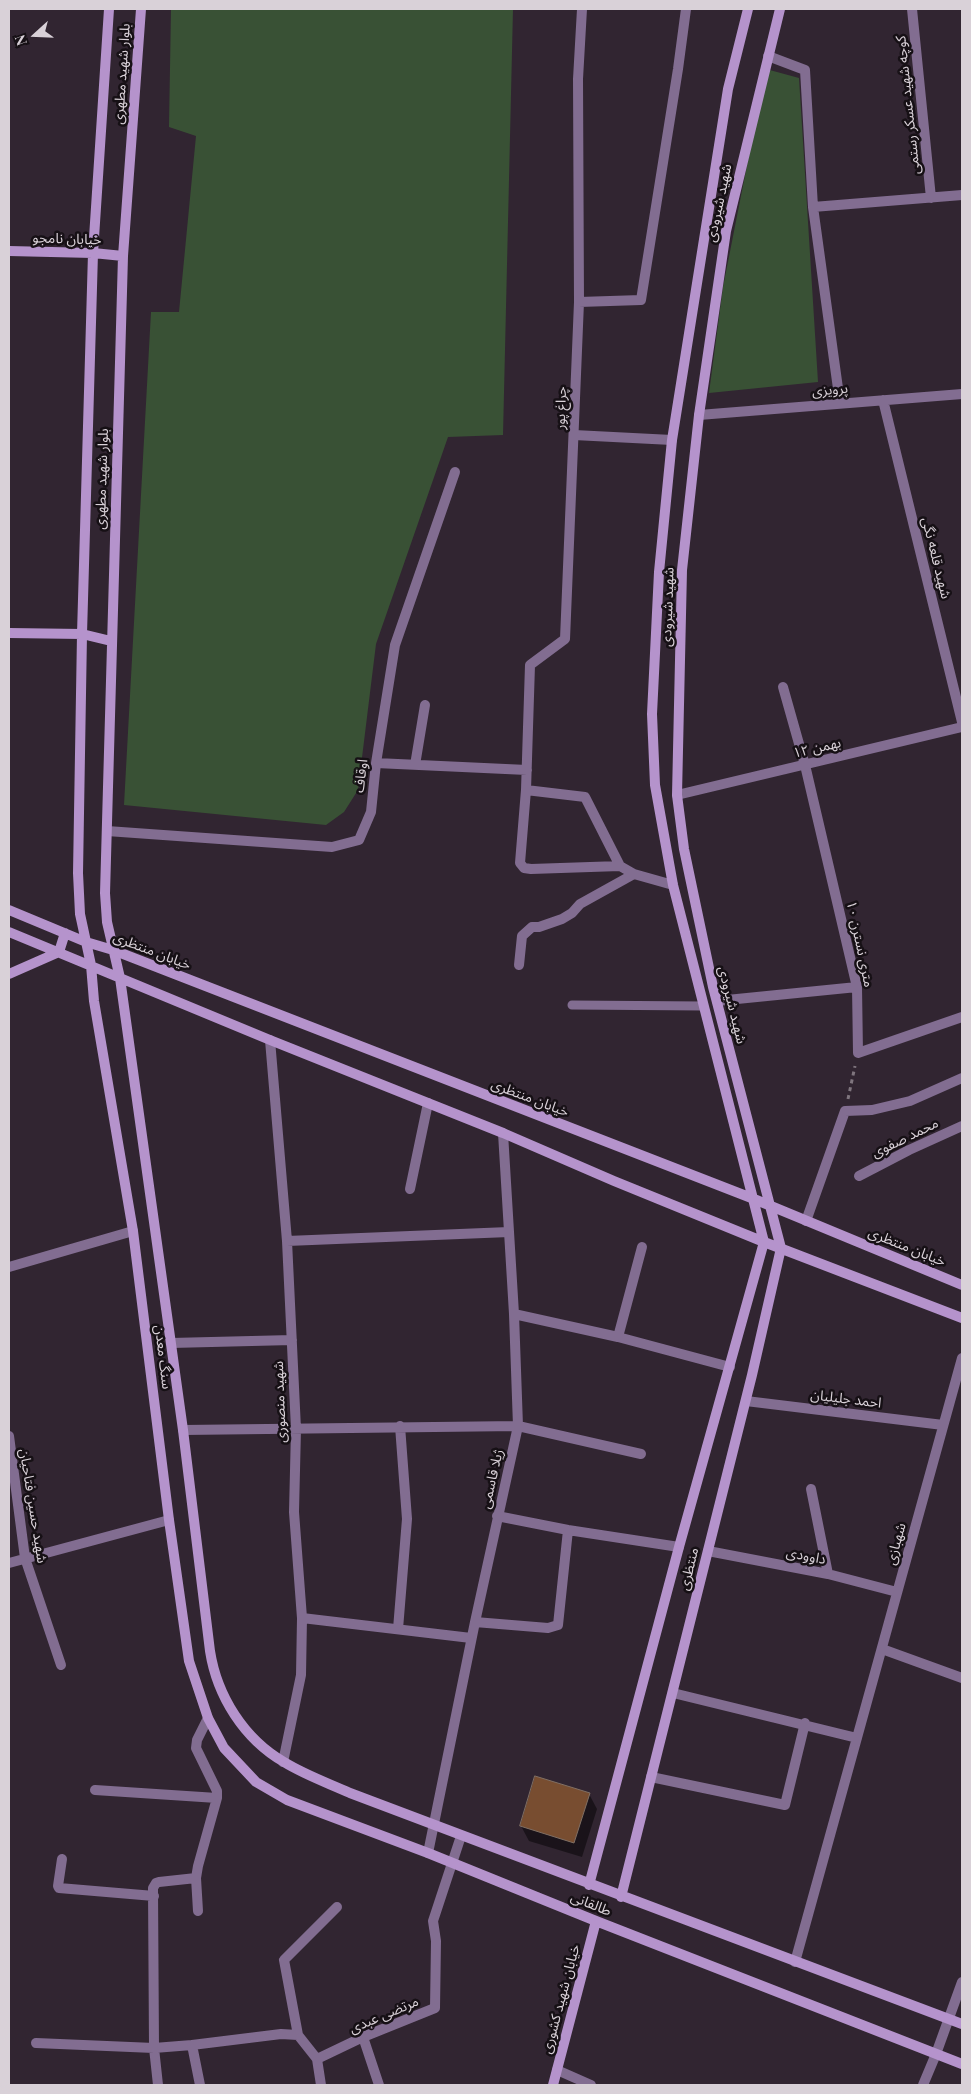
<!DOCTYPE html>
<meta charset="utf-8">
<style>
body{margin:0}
#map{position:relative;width:971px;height:2094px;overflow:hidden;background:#312531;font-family:"Playfair Display",serif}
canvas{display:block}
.frame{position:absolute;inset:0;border:10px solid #d9d1d8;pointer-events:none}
.north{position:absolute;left:10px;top:10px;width:50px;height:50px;-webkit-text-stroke:4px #161015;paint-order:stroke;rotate:250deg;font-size:14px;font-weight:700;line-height:20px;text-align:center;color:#d9d1d8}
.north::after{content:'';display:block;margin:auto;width:18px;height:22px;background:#d9d1d8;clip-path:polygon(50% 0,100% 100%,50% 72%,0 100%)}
</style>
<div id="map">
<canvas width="971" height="2094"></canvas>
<div class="frame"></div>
<div class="north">N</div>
</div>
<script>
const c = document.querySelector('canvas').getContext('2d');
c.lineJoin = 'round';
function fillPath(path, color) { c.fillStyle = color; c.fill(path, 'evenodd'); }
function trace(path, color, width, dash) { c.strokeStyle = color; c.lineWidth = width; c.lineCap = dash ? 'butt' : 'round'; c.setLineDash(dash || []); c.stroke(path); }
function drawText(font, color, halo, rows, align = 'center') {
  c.font = font + ' "Playfair Display","Noto Sans Arabic",serif'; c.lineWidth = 5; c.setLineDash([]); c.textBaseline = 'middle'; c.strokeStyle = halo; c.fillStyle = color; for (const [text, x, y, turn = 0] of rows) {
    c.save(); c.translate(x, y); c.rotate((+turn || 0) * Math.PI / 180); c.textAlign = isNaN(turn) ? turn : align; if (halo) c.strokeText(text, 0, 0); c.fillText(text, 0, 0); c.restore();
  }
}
fillPath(new Path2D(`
 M171,9h342l-10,426 -55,2 -72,207 -18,146 -14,22 -18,13 -202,-20 27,-493h28l17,-176 -27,-9z
 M766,69l33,9 19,304 -109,11 14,-106z`), '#395135');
fillPath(new Path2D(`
 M589,1794l8,15 -15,48 -53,-16 -8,-15z`), '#0007');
const building = new Path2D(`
 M535,1776l55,17 -16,50 -54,-17z`);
fillPath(building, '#784d30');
trace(building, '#806f64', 1);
trace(new Path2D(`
 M848,1099l7,-33`), '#7f757e', 3, [4, 4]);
trace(new Path2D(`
 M572,1005l131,1`), '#826d91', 9);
trace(new Path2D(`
 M582,9l-4,70 1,223 -14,337 -35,26 -4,125 -6,73 4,5 7,1 89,-3
 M912,9l19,189
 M768,56l37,14 8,137 27,196
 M813,207l149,-12
 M579,302l62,-2 37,-231 8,-60
 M883,400l79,322
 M699,415l263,-21
 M574,435l98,5
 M783,687l22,78 52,222 1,66 104,-36
 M376,763l151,7
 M415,765l10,-60
 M526,790l59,7 35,69 14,8 39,11
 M677,795l285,-68
 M107,831l225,16 27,-7 12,-28 5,-49 19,-118 60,-173
 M519,965l3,-29 10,-9h7l23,-8 10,-6 8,-9 54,-30
 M717,1001l140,-14
 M270,1040l17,201 9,188 -2,83 8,106 -1,57 -18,87
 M859,1176l50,-26 53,-24
 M410,1189l18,-86
 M806,1221l39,-110 27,-1 38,-9 52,-23
 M287,1241l222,-9
 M9,1267l124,-36
 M514,1314l104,23 112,30
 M618,1337l24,-90
 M171,1343l121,-3
 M746,1401l197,24
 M183,1430l335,-4 123,28
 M9,1436l16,122 36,107
 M811,1489l17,85
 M497,1516l71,14 111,17
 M708,1551l120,23 69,18
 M9,1563l160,-43
 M302,1618l169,20
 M475,1622l73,6 10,-3 10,-95
 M398,1629l9,-110 -7,-93
 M882,1649l80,29
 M673,1693l184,45
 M651,1777l134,28 20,-82
 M95,1790l122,8
 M428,1853l47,-231 43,-196 -4,-112 -11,-181
 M62,1859l-4,27 1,2 95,8
 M198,1911l-2,-33 2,-12 19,-68v-7l-21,-43 1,-8 11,-22
 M795,1962l167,-604
 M363,2037l16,48
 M36,2043l118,5 38,-3 8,40
 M192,2045l89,-11 17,1
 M317,2059l46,-22 72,-29 1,-67 -3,-20 28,-85
 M557,2070l34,15
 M158,2085l-4,-37 -1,-160 3,-5 3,-1 37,-4
 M321,2085l-4,-26 -19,-24 -14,-75 53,-53
 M923,2085l13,-31 26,-72`), '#826d91', 10);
trace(new Path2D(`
 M109,9l-16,244 -11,381 -4,239 2,41 11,51 3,36 39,230 36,289 20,141 19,57 16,30 32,34 31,18 141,53 168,68 366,143
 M141,9l-18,247 -18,637 2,29 13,56 63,452 27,221c7,45 34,88 74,111 21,13 44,21 66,31l612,231
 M9,251l84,2 30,3
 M9,633l73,1 29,7
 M9,910l77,32 27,8 641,249 208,86
 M9,932l261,108 233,93 111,48 150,61 198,76
 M9,974l50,-22 6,-19
 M589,1885l90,-338 85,-305 -91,-357 -18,-100 -3,-71 7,-142 13,-132 56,-351 20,-80
 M621,1897l131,-522 29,-127 -68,-261 -29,-138 -7,-54 5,-225 17,-155 27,-184 54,-222
 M553,2085l43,-164`), '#b593cc', 10);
drawText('14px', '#d9d1d8', '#161015', [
 ["بلوار شهید مطهری",122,74,-86],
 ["کوچه شهید عسکر رستمی",908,105,-96],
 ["شهید شیرودی",719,203,-78],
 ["خیابان نامجو",67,239,2],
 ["پرویزی",830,390,-5],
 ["چراغ پور",561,408,-88],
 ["بلوار شهید مطهری",102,479,-88],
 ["شهید قلعه نگی",936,558,76],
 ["شهید شیرودی",668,607,-88],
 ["۱۲ بهمن",817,748,-13],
 ["اوقاف",361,776,-83],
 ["۱۰ متری نسترن",860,944,78],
 ["خیابان منتظری",152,951,21],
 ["شهید شیرودی",732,1005,76],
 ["خیابان منتظری",530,1098,21],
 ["محمد صفوی",905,1138,-26],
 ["خیابان منتظری",907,1247,22],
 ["سنگ معدن",163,1357,83],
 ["احمد جلیلیان",846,1399,7],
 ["شهید منصوری",280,1402,-92],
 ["ژیلا قاسمی",492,1479,-77],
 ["شهید حسین فتاحیان",33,1506,81],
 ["شهبازی",896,1544,-75],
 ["داوودی",806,1556,11],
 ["منتظری",689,1569,-76],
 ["طالقانی",591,1904,22],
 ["خیابان شهید کشوری",561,1999,-75],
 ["مرتضی عبدی",384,2015,-23]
]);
</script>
